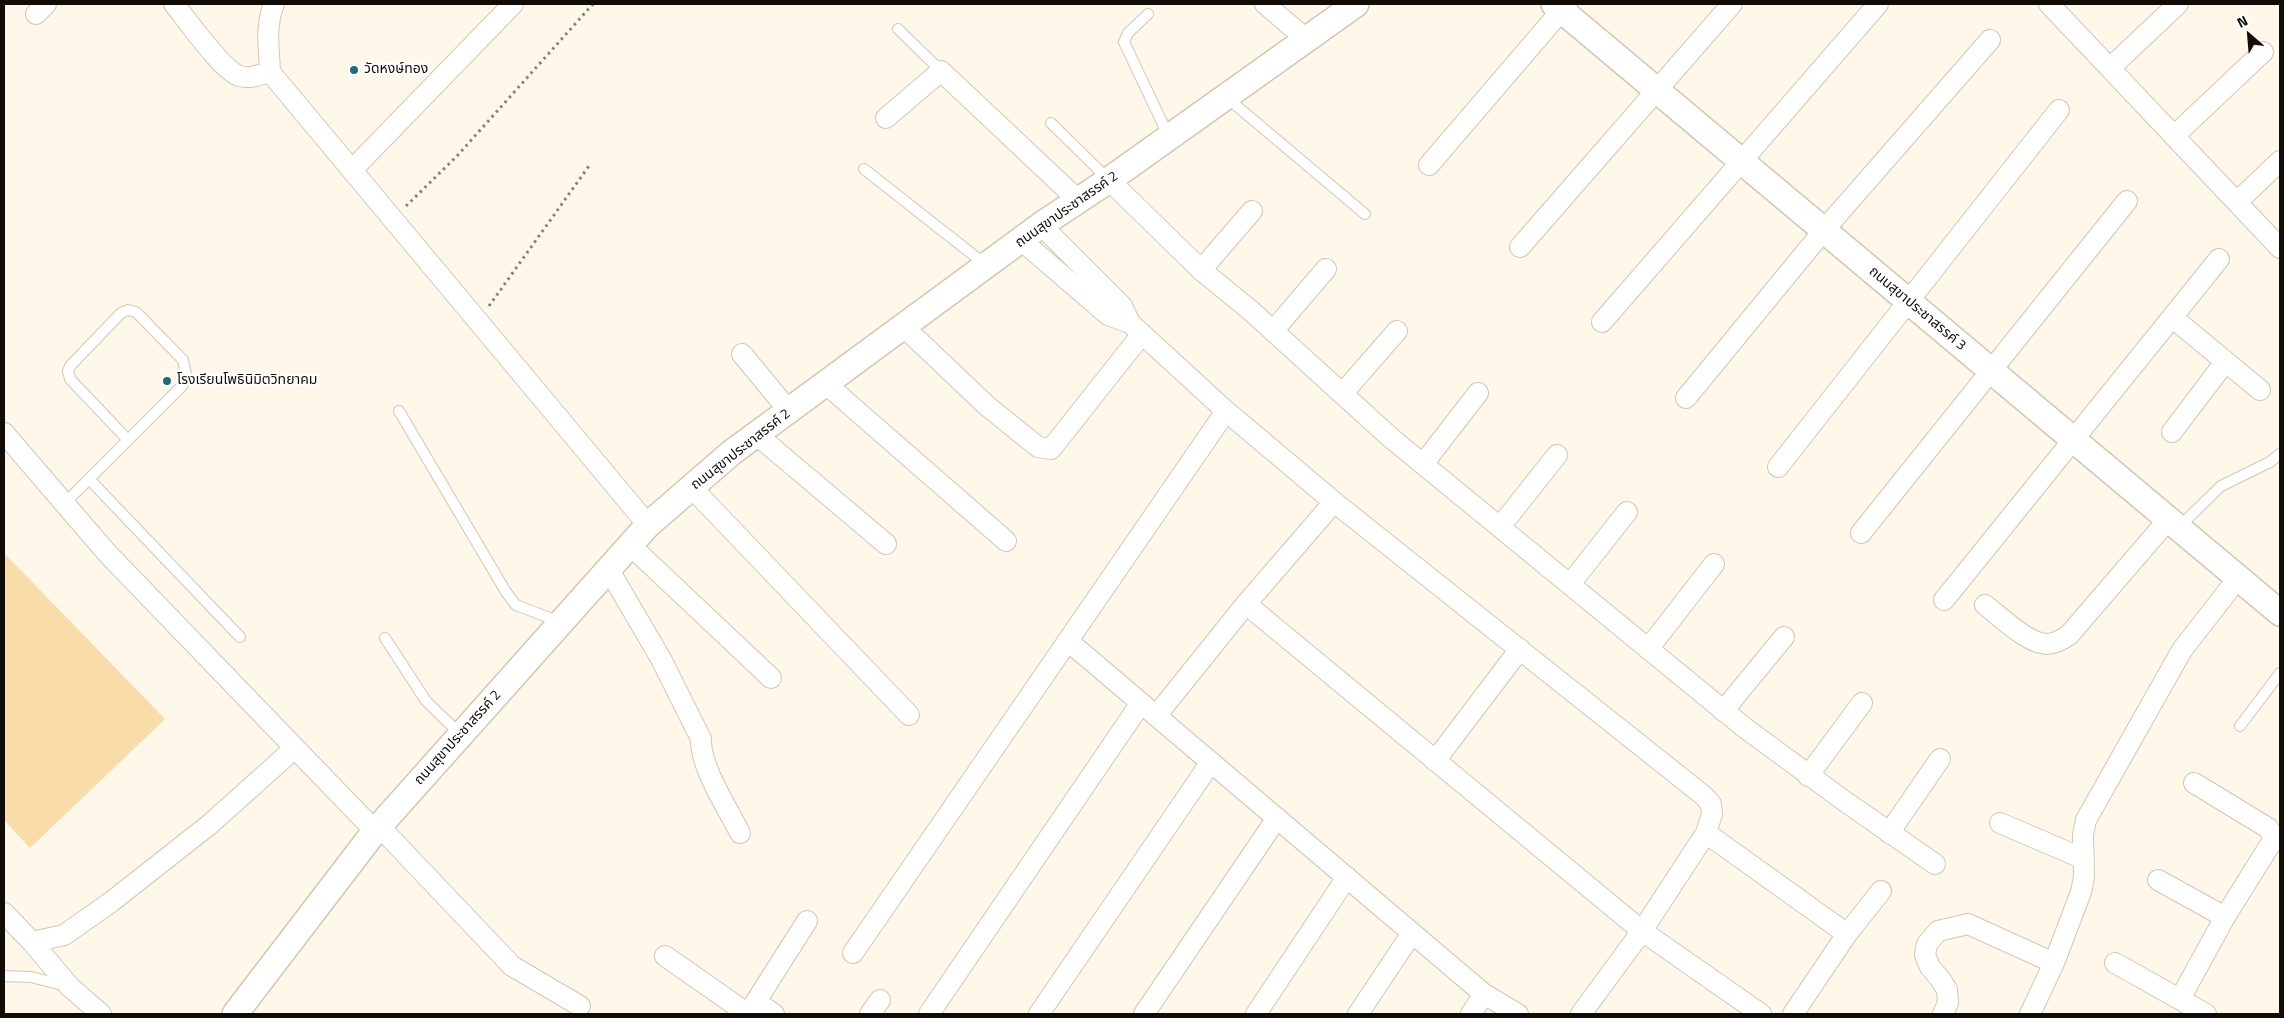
<!DOCTYPE html>
<meta charset="utf-8">
<style>
body{margin:0}
#map{position:relative;width:2284px;height:1018px;overflow:hidden;background:#fef7ea;font-family:"Titillium Web",sans-serif}
canvas{display:block}
.frame{position:absolute;inset:0;border:5px solid #110d06;pointer-events:none}
.north{position:absolute;left:2224px;top:10px;width:50px;height:50px;-webkit-text-stroke:4px #fff;paint-order:stroke;rotate:333deg;font-size:14px;font-weight:700;line-height:20px;text-align:center;color:#110d06}
.north::after{content:'';display:block;margin:auto;width:18px;height:22px;background:#110d06;clip-path:polygon(50% 0,100% 100%,50% 72%,0 100%)}
</style>
<div id="map">
<canvas width="2284" height="1018"></canvas>
<div class="frame"></div>
<div class="north">N</div>
</div>
<script>
const c = document.querySelector('canvas').getContext('2d');
c.lineJoin = 'round';
function fillPath(path, color) { c.fillStyle = color; c.fill(path, 'evenodd'); }
function trace(path, color, width, dash) { c.strokeStyle = color; c.lineWidth = width; c.lineCap = dash ? 'butt' : 'round'; c.setLineDash(dash || []); c.stroke(path); }
function drawText(font, color, halo, rows, align = 'center') {
  c.font = font + ' "Titillium Web","Noto Sans Thai",sans-serif'; c.lineWidth = 4.5; c.setLineDash([]); c.textBaseline = 'middle'; c.strokeStyle = halo; c.fillStyle = color; for (const [text, x, y, turn = 0] of rows) {
    c.save(); c.translate(x, y); c.rotate((+turn || 0) * Math.PI / 180); c.textAlign = isNaN(turn) ? turn : align; if (halo) c.strokeText(text, 0, 0); c.fillText(text, 0, 0); c.restore();
  }
}
fillPath(new Path2D(`
 M4,553l161,166 -135,129 -26,-28z`), '#f8dcaa');
const service = new Path2D(`
 M1148,14l-20,19 -4,9 45,95
 M898,29l43,42
 M1226,97l139,117
 M1051,123l58,57
 M864,169l122,96
 M399,411l107,181 10,13 44,17
 M89,479l151,158
 M65,503l117,-117 4,-11 -3,-15 -47,-48 -8,-2 -7,3 -51,53 -2,5 2,8 58,61
 M2179,527l42,-41 49,-24 10,-8
 M385,638l41,63 34,33
 M2240,726l40,-53
 M4,976l27,1 35,9`);
const minor = new Path2D(`
 M174,4c14,17 47,65 65,72 11,3 21,-1 31,-4
 M274,4c-9,22 -5,44 -4,68l378,453
 M1265,4l41,35
 M2049,4l231,244
 M36,14l10,-10
 M2110,68l68,-64
 M886,118l55,-47 138,130
 M2174,136l89,-84
 M1429,165l138,-161
 M352,170l161,-166
 M1109,180l92,90 49,40 141,128 354,290 98,72 92,64
 M2237,202l43,-41
 M1041,225l81,81 8,17 96,88 108,91 370,294 7,8 1,10 -6,19 -64,98 -61,83
 M1022,241l86,74 22,8
 M1520,247l212,-243
 M1201,270l51,-59
 M2173,318l87,72
 M1602,322l276,-318
 M904,327l82,78 52,42 13,2 91,-115
 M1273,331l53,-62
 M742,354l47,57
 M826,384l180,157
 M1342,394l55,-63
 M1686,398l138,-168 166,-190
 M2172,432l53,-70
 M4,433l103,120 268,278
 M757,435l129,109
 M1423,464l55,-71
 M1778,467l281,-357
 M692,488l217,227
 M1500,527l57,-72
 M1861,533l266,-332
 M630,545l141,133
 M609,570l52,89 40,80c-1,28 26,68 39,94
 M1570,584l57,-72
 M1944,600l275,-341
 M1246,604l396,327 119,83
 M1985,605c16,12 43,39 62,39 8,0 16,-5 22,-9l99,-115
 M1068,641l416,353 34,20
 M1648,649l66,-85
 M1723,711l61,-74
 M1156,716l90,-112 88,-102
 M1435,761l85,-112
 M1808,776l54,-73
 M2000,823l84,36
 M379,826l133,140 68,40
 M1706,833l141,101
 M1889,833l51,-74
 M2158,880l67,37
 M4,913l28,29 38,45 31,27
 M32,942l32,-7 47,-33 98,-77 86,-77
 M853,953l373,-542
 M665,956l83,58
 M2115,963l91,51
 M2180,999l45,-82 48,-77 -1,-6 -4,-6 -74,-45
 M756,1002l18,12
 M748,1014l59,-93
 M870,1014l10,-14
 M929,1014l212,-311
 M1039,1014l172,-252
 M1144,1014l133,-196
 M1256,1014l91,-137
 M1358,1014l54,-81
 M1471,1014l13,-20
 M1793,1014l54,-80 34,-43
 M1943,1014l5,-11 -1,-13 -6,-10 -11,-13 -5,-12 2,-11 11,-13 30,-7 86,39
 M2030,1014l24,-51 27,-71 3,-15 -1,-42 3,-15 96,-170 56,-72`);
const tertiary = new Path2D(`
 M1554,4l726,609
 M235,1014l140,-183 273,-306 83,-72 310,-228 68,-45 247,-176`);
trace(service, '#d2c7b3', 12);
trace(minor, '#d2c7b3', 22);
trace(tertiary, '#d2c7b3', 28);
trace(new Path2D(`
 M406,206l51,-50 136,-152
 M489,306l100,-140`), '#868177', 3, [2.5, 4]);
trace(service, '#fff', 10);
trace(minor, '#fff', 20);
trace(tertiary, '#fff', 25);
for (const [x, y, r, color] of [
 [354,70,5,"#246a79"],
 [167,381,5,"#246a79"]
]) { const dot = new Path2D(); dot.arc(x, y, r, 0, 2 * Math.PI); c.fillStyle = color; c.fill(dot); trace(dot, '#fff', 2); }
drawText('14px', '#110d06', '#fff', [
 ["วัดหงษ์ทอง",364,70],
 ["โรงเรียนโพธินิมิตวิทยาคม",177,381]
], 'left');
drawText('14px', '#110d06', '#fff', [
 ["ถนนสุขาประชาสรรค์ 2",1067,210,-35],
 ["ถนนสุขาประชาสรรค์ 3",1917,309,40],
 ["ถนนสุขาประชาสรรค์ 2",741,450,-38],
 ["ถนนสุขาประชาสรรค์ 2",458,738,-48]
]);
</script>
